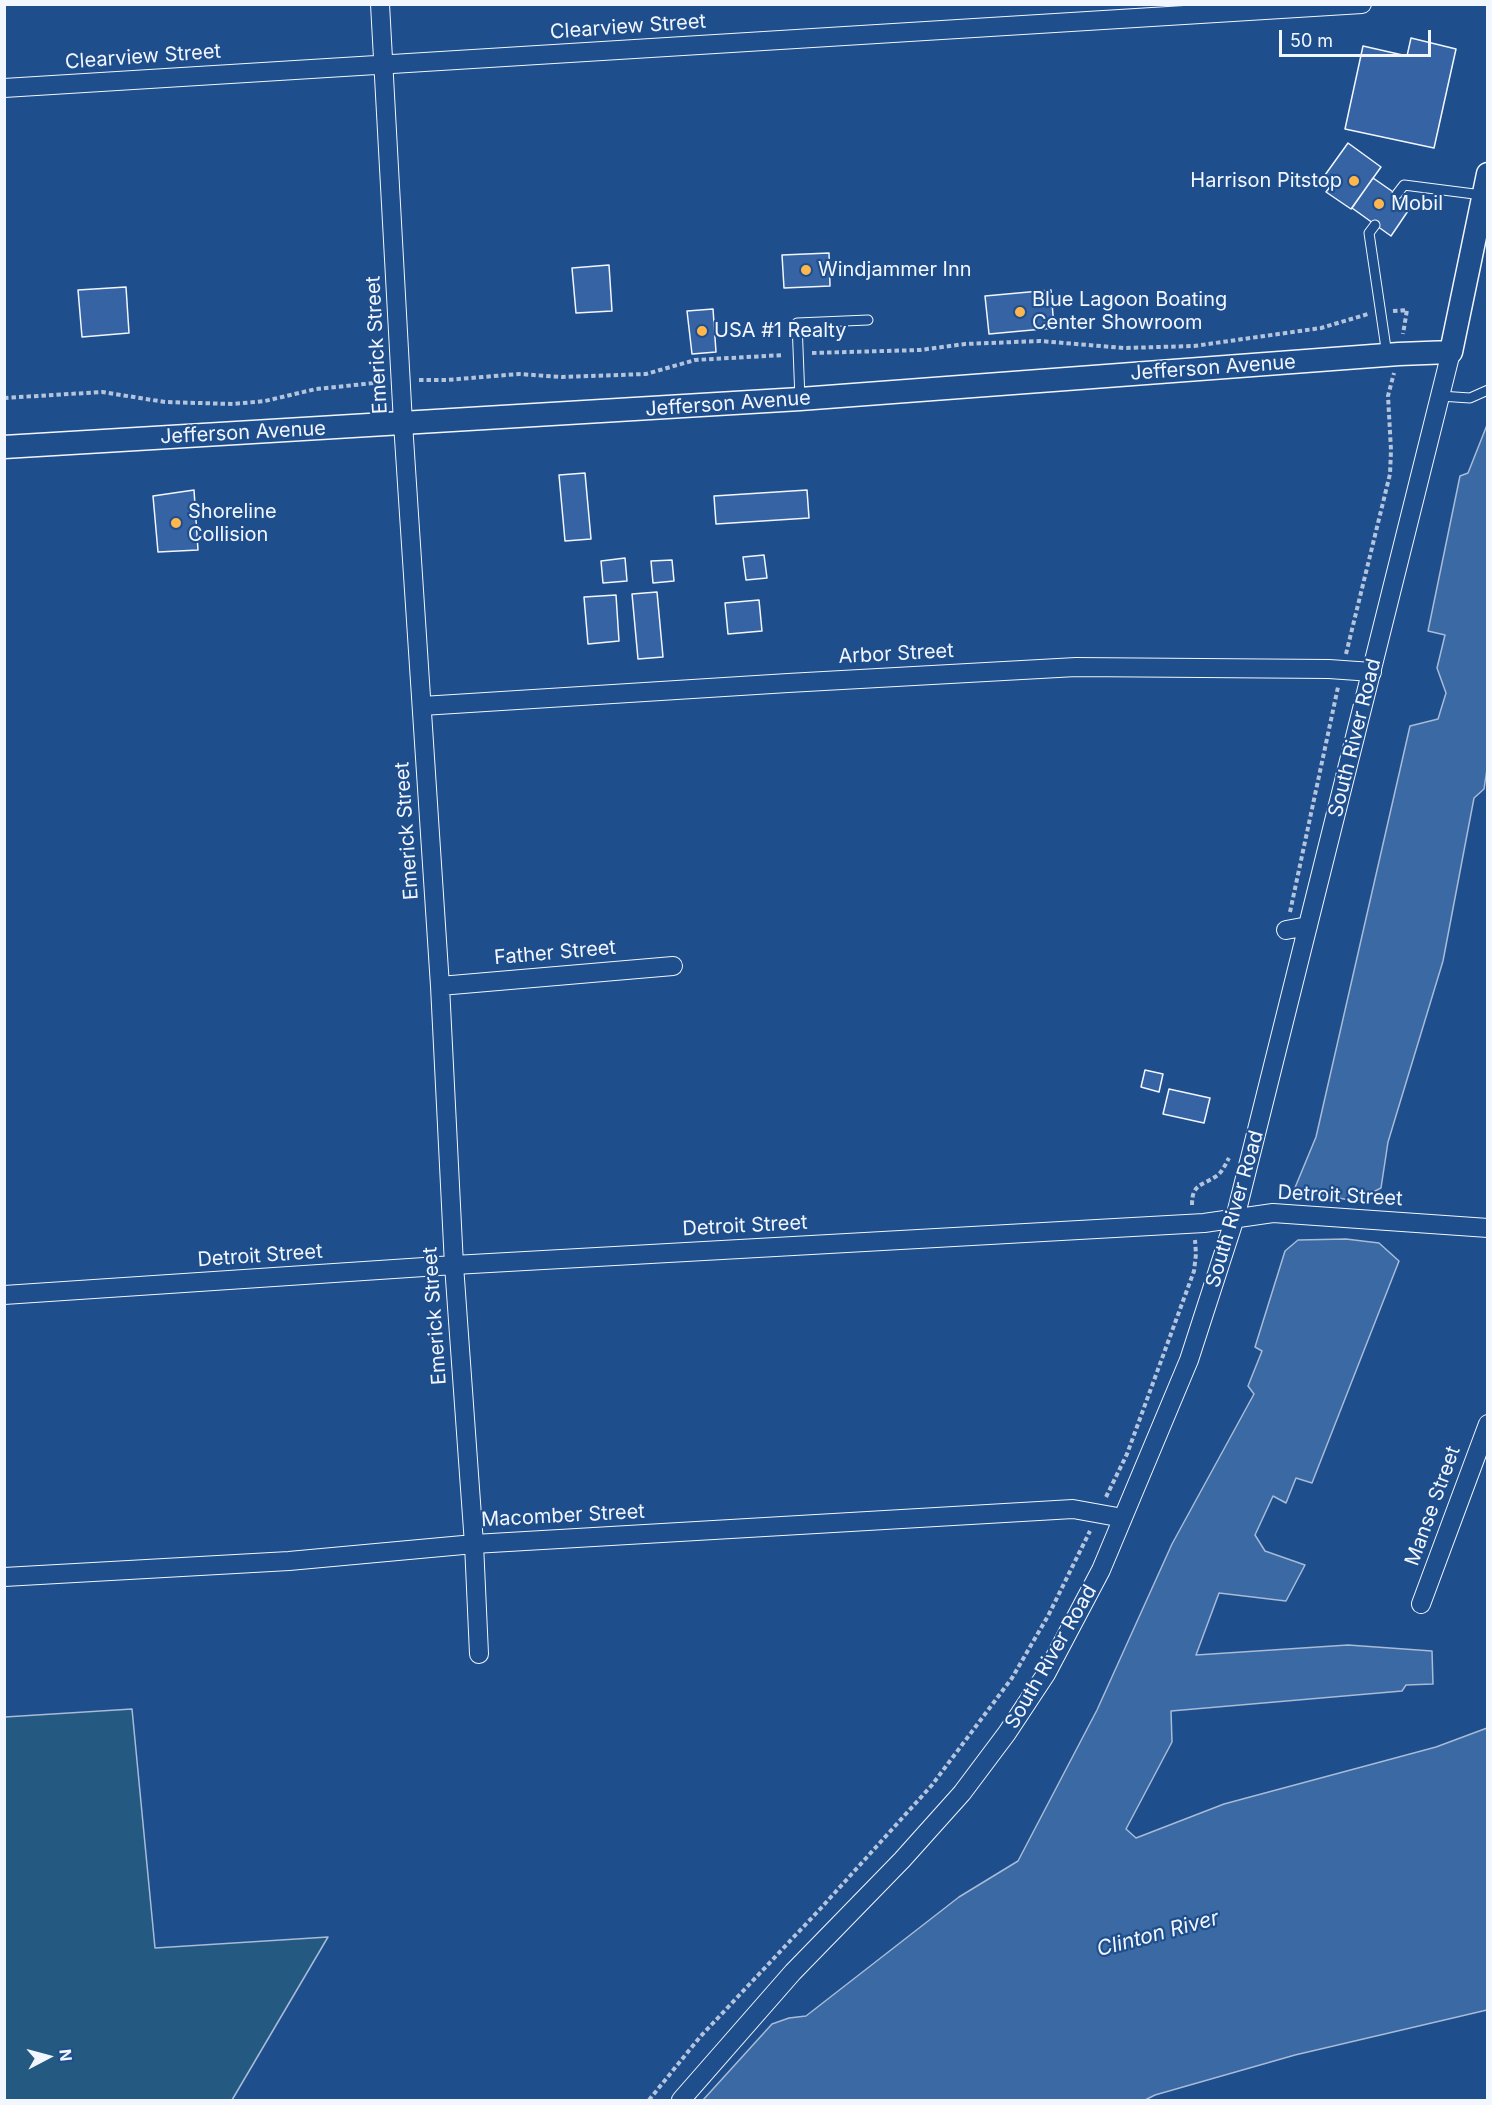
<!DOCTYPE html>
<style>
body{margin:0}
#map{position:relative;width:1492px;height:2105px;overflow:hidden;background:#1f4e8c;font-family:Inter,sans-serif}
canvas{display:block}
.frame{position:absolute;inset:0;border:6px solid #f2f6ff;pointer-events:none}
.north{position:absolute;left:18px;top:2027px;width:60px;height:60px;-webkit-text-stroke:4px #1f4e8c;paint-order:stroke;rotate:84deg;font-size:16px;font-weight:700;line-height:24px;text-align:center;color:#f2f6ff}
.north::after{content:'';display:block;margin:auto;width:21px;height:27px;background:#f2f6ff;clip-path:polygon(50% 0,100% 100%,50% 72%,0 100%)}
.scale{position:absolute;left:1279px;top:30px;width:152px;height:27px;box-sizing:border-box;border:3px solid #f2f6ff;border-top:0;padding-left:8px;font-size:18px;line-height:21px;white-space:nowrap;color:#f2f6ff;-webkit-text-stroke:4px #1f4e8c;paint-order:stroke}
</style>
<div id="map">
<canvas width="1492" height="2105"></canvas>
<div class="frame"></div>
<div class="north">N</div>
<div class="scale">50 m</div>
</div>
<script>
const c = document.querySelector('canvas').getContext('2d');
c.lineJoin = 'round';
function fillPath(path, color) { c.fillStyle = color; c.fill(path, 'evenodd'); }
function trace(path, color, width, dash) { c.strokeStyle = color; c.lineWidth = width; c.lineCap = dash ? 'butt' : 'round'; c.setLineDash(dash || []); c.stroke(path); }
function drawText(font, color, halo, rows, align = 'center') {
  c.font = font + ' Inter,sans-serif'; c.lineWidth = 4.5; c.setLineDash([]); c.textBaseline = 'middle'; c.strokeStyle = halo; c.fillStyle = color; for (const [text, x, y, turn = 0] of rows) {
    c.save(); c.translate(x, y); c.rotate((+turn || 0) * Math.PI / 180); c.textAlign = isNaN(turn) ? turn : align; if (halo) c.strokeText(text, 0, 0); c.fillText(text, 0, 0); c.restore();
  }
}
const green = new Path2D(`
 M132,1709l23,239 173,-11 -96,163h-227v-383z`);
fillPath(green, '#245a82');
trace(green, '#a8bbd7', 1.5);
const water = new Path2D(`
 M1487,425v344l-3,20 -10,9 -31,163 -55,181 -7,46 -26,13 -61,-11 22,-53 94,-411 28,-7 8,-26 -9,-25 8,-33 -17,-4 32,-155 8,-3z
 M1346,1239l33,4 20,18 -87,222 -16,-5 -10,25 -13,-7 -18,39 10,16 40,14 -19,36 -67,-8 -23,62 152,-10 84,6 1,33 -27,1 -4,6 -231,20 1,31 -46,87 10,9 88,-34 212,-57 51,-19v282l-192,45 -140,40 -10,5h-442l69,-76 17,-6 17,-2 153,-119 59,-36 79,-151 75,-166 82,-150 -6,-8 14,-35 -7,-4 30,-96 13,-11z`);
fillPath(water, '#3b69a3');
trace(water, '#a8bbd7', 1.5);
const building = new Path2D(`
 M1411,38l45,11 -22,99 -89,-19 18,-83 44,10z
 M1348,143l33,24 -30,42 -25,-17 3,-4 -9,-6z
 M1373,178l39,27 -21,31 -39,-28z
 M829,253l1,33 -46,2 -2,-33z
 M609,265l3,46 -36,2 -4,-45z
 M126,287l3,46 -47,4 -4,-47z
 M1051,290l3,38 -65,6 -4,-38z
 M713,309l3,43 -24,2 -5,-43z
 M585,473l6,66 -26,2 -6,-66z
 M194,490l4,60 -40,2 -5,-56z
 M807,490l2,28 -93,6 -2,-28z
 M764,555l3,23 -21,2 -3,-23z
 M625,558l2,23 -24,2 -2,-22z
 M672,560l2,21 -21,2 -2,-22z
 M657,592l6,65 -25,2 -6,-65z
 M616,595l3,46 -31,3 -4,-47z
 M759,600l3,31 -34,3 -3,-31z
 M1145,1070l18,4 -4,18 -18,-5z
 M1169,1089l41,9 -6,25 -41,-9z`);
fillPath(building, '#3563a3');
trace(building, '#f2f6ff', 1.5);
const service = new Path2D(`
 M1397,194l7,-9 78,10
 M1375,225l-6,8 18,122
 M1440,396l30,2 18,-8
 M800,399l-3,-76 71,-3`);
const minor = new Path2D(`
 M380,4l23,419 37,563 14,279 20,279 5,110
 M4,88l1358,-84
 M422,706l366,-23 288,-16 253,2 43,3
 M1286,930l22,-4
 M440,986l233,-20
 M4,1295l450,-30 750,-42 69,-10 215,15
 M4,1577l285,-16 185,-17 599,-35 50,9
 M1421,1604l67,-180
 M681,2100l112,-128 109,-112 60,-67 45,-60 39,-59 55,-104 88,-210 46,-142 216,-866`);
const tertiary = new Path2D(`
 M4,447l796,-48 599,-45 52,-2 37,-178`);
trace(service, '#f2f6ff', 11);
trace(minor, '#f2f6ff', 20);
trace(tertiary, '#f2f6ff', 25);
trace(new Path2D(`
 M1393,311l14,-1 -4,24
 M812,353l108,-3 45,-6 75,-3 84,7 70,-2 127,-18 47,-14
 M419,380h28l72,-6 43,3 84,-3 49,-14 89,-5
 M4,398l98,-6 63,10 68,2 32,-3 51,-12 68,-7
 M1346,654l44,-180 1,-24 -3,-54 6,-23
 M1290,912l48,-225
 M1192,1205c0,-21 9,-19 23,-28 7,-4 10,-12 14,-19
 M1106,1497l21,-43 67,-183 2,-17 -1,-14
 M649,2100l51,-63 121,-129 111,-123 80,-107 36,-62 42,-85`), '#b3c4dc', 4, [4.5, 3]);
trace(service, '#1f4e8c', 9);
trace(minor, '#1f4e8c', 18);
trace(tertiary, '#1f4e8c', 22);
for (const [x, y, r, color] of [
 [1354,181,6,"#ffb74d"],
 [1379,204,6,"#ffb74d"],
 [806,270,6,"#ffb74d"],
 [1020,312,6,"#ffb74d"],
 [702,331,6,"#ffb74d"],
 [176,523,6,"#ffb74d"]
]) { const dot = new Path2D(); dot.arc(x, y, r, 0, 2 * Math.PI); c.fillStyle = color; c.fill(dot); trace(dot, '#1f4e8c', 2); }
drawText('20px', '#f2f6ff', '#1f4e8c', [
 ["Clearview Street",628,27,-4],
 ["Clearview Street",143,57,-4],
 ["Emerick Street",377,345,-93],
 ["Jefferson Avenue",1213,368,-4],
 ["Jefferson Avenue",728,404,-4],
 ["Jefferson Avenue",243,433,-3],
 ["Arbor Street",896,654,-3],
 ["South River Road",1355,738,-76],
 ["Emerick Street",407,831,-94],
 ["Father Street",555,953,-5],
 ["Detroit Street",1340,1196,3],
 ["South River Road",1235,1209,-74],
 ["Detroit Street",745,1226,-3],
 ["Detroit Street",260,1256,-4],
 ["Emerick Street",435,1316,-94],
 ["Manse Street",1433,1506,-70],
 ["Macomber Street",563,1516,-3],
 ["South River Road",1051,1657,-60]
]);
drawText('20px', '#f2f6ff', '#1f4e8c', [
 ["Harrison Pitstop",1342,181,"right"],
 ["Mobil",1391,204],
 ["Windjammer Inn",818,270],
 ["Blue Lagoon Boating",1032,300],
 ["Center Showroom",1032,323],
 ["USA #1 Realty",714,331],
 ["Shoreline",188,512],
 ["Collision",188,535]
], 'left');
drawText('italic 21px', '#f2f6ff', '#1f4e8c', [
 ["Clinton River",1158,1934,-15]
]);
</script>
